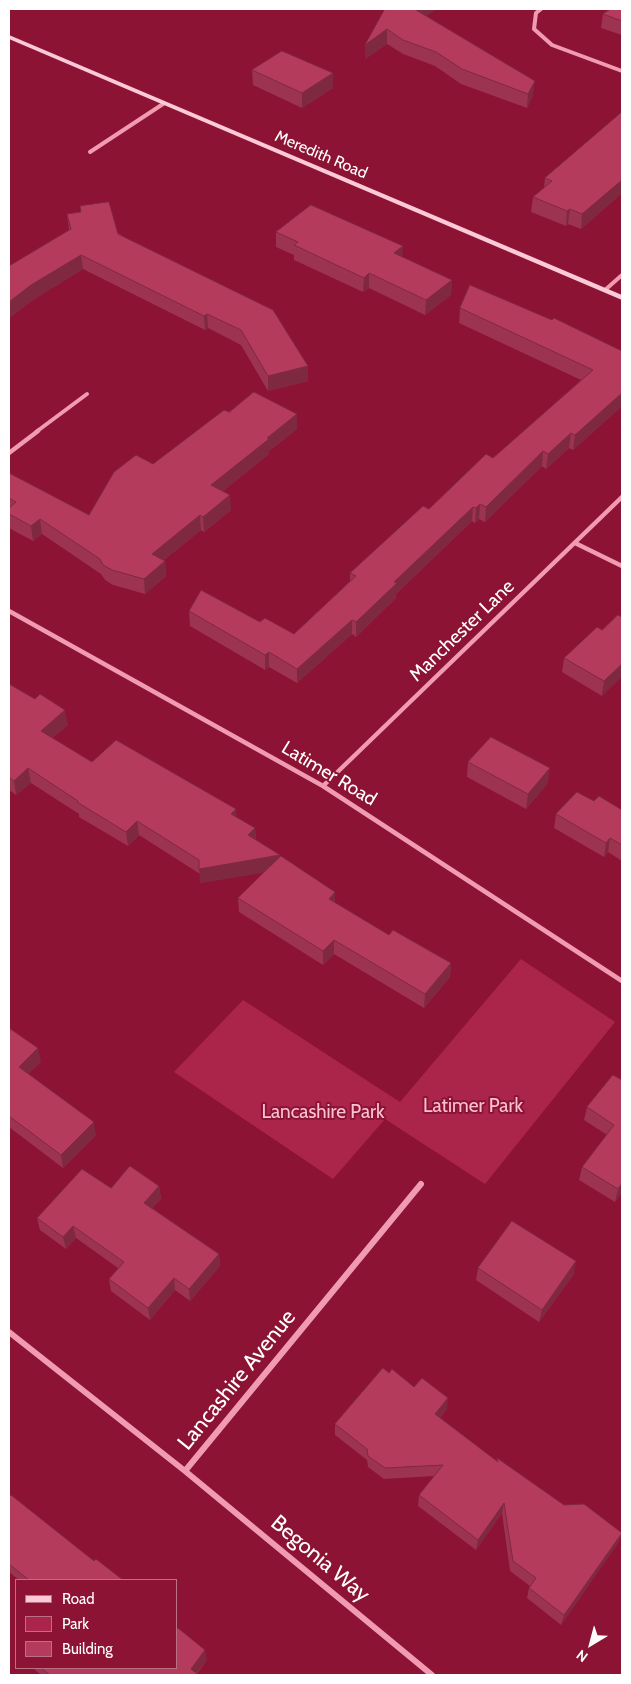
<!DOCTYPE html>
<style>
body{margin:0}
#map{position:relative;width:631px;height:1684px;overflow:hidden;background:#8c1333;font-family:Cabin,sans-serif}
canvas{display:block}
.frame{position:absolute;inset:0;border:10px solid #fff;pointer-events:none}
.legend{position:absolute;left:15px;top:1579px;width:162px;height:90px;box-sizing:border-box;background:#8c1333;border:1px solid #ba7185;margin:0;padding:6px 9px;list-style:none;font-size:15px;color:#fff}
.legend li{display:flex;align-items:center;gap:10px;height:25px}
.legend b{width:25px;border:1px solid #ba7185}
.north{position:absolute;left:566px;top:1619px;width:50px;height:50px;-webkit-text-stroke:4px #8c1333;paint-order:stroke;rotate:217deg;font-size:14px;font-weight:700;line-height:20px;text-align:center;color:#fff}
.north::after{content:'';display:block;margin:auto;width:18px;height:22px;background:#fff;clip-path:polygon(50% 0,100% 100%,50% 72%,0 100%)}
</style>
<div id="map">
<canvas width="631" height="1684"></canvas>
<div class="frame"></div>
<ul class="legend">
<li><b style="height:6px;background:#fbc9d7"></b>Road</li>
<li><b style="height:14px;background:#ab254b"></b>Park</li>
<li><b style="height:14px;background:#b53b5d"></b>Building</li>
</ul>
<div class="north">N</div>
</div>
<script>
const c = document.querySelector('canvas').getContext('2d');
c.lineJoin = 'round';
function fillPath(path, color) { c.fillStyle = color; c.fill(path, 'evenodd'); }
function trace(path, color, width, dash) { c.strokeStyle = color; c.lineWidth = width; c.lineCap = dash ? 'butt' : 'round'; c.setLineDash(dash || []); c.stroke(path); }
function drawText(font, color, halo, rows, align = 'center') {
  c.font = font + ' Cabin,sans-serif'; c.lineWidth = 4; c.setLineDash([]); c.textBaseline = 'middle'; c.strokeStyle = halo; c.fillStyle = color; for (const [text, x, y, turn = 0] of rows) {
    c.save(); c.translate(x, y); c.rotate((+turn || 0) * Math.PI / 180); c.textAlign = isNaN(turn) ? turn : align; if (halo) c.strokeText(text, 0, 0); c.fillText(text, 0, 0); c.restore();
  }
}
fillPath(new Path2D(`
 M521,959l94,63 -130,162 -100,-65 -52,60 -159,-107 69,-72 157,102z`), '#ab254b');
trace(new Path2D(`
 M541,9l-5,4 -2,16 18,16 70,26
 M90,152l73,-48
 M605,290l17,-15
 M36,432l51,-38`), '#f19bb3', 4);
trace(new Path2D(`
 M9,453l29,-22
 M575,543l47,23
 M9,611l314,175 299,195
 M323,786l299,-289`), '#f19bb3', 4.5);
trace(new Path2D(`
 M9,1332l176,139 236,-287
 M185,1471l247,204`), '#f19bb3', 6);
fillPath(new Path2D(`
 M9,35l613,260v5l-613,-261z`), '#fbc9d7');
fillPath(new Path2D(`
 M385,9l42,7 106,79 -6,13 -66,-24 -26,-18 -32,-12 -16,-10 -22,15v-14z
 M609,9h13v26l-21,-7 2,-14 5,-4z
 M252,70l81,3v15l-31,20 -49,-23z
 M622,112v81l-41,36 -13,-5 -2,2 -35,-14 2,-15 11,-9 1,-10z
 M80,206l228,160v15l-40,10 -27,-46 -33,-17 -3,2 -122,-61 -50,31 -24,18v-52l60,-36 -2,-16 13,-2z
 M276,232l126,25 50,23 -1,15 -26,20 -56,-27 -6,4 -69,-32v-5l-18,-8z
 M460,308l162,43v55l-49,44 -4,-2 -23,21 -4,-3 -57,56 -6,-3 -4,4 -3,-2 -76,73v4l-40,39 -4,-3 -55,49 -28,-16 -4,3 -75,-44 -1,-15 71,11 34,12 56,-53v-8l79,-64 64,-51 88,-78 -122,-57z
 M229,412l68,2v15l-28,22v3l-46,37 8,19 -27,22 -3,-2 -37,30 1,1 1,15 -21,18 -32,-9 -8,-5 -4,-6 -59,-40 -9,7 -24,-13v-55l80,42 64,-51z
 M618,615l-16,81 -40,-24 2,-14 38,-28z
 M9,684l59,41 -16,13 40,24 144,55 19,11 1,12 24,15v2l55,35v11l54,32 62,28 -1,14 -26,31 -90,-54 -11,11 -84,-53 -1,-14 27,-26 -65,11v-9l-61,-39 -11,11 -49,-29v-3l-48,-31 -15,12 -7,-5z
 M468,762l80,21 -22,26 -59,-32z
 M594,801l28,9v51l-14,-9 -4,5 -50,-29 2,-14z
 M9,1028l32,34 -13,12 68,61 -33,33 -54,-41z
 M622,1080v112l-7,10 -36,-22 3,-13 25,-32 -23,-15 3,-13z
 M159,1186l2,13 -9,9 67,46 1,12 -30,35 -15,-11 -25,30 -39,-29 -2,-12 9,-11 -42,-30 -10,11 -26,-19 -3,-12 74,-30z
 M478,1268l96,6 -35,48 -63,-42z
 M414,1387l33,22 -7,9 57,43v-3l67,47 58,28 -4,10 -57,82 -34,-27 2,-10 1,-2 -20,-15 -8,-58 -26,37 -58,-44 1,-11 15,-19 -50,3 -16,-12 -1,-7 -32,-25v-11z
 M9,1498l85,63 29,19h-104l-10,-8z
 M207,1660l-10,14 2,1h-158l-8,-7h143z`), '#9c3350');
fillPath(new Path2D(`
 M417,9h20l-22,15 1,-14z
 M387,29v15l-22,15v-14z
 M333,73v15l-31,20v-15z
 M535,81l-2,14 -6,13 1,-14z
 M622,180v13l-41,36 1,-15z
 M570,209l-2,15 -2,2 1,-15z
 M403,246l-1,15 -8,-8z
 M81,255l2,14 -50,31 -24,18v-16l22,-17z
 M369,273v15l-6,4 1,-14z
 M452,280l-1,15 -26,20 1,-15z
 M207,314l1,14 -3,2 -1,-14z
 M308,366v15l-40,10v-15z
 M622,393v13l-49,44 2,-15z
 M297,414v15l-28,22v3l-57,46 -1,-15z
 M571,433l-2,15 -23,21 2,-15z
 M543,451l-1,15 -57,56 1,-15z
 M230,495l1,15 -27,22 -1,-15z
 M480,504l-1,15 -4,4 1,-15z
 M473,507l-1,14 -76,73v4l-40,39v-15l38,-40z
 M200,515l1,15 -47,38 -2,-14z
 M40,519l2,15 -9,7 -2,-15z
 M165,561l1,15 -21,18 -1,-15z
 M352,620v14l-55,49v-14z
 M269,652v15l-4,3v-15z
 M622,664v13l-20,19 2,-15z
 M65,710l3,15 -25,20 -2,-14z
 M28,768l3,15 -15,12 -2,-14z
 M550,768l-2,15 -22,26 2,-15z
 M236,809l1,14 -6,-9z
 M137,821l2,14 -11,11 -2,-14z
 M255,828l1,14 -8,-7z
 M610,838l-2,14 -4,5 2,-14z
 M280,855l1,15 -81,13 -1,-14z
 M335,892v15l-6,-8z
 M334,940v14l-11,11v-14z
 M451,963l-1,14 -26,31 1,-14z
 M38,1048l3,14 -19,18 -3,-13z
 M94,1122l2,13 -33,33 -2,-13z
 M622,1183v9l-7,10 3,-13z
 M159,1186l2,13 -15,16 -2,-12z
 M73,1226l3,12 -10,11 -3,-12z
 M219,1254l1,12 -30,35 -1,-12z
 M576,1261l-2,13 -35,48 3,-12z
 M174,1278l1,12 -25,30 -2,-12z
 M448,1398l-1,11 -13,16 1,-11z
 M504,1503l-2,10 -26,37 2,-10z
 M622,1533l-4,10 -57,82 3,-10z
 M205,1650l2,10 -12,15 -4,-6z`), '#7f2941');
const building = new Path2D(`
 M385,9h32l-1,1 119,71 -7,13 -66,-25 -26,-17 -33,-12 -16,-11 -22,16z
 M611,9h11v12l-19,-7z
 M282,51l51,22 -31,20 -50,-23z
 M622,112v68l-40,34 -12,-5 -3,2 -34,-14 19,-16 -7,-3z
 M109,202l9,32 155,76 35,56 -40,10 -27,-46 -34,-16 -3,2 -123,-61 -50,30 -22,17v-36l62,-37 -4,-15 14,-2 -1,-6z
 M311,205l92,41 -9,7 58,27 -26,20 -57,-27 -5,5 -70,-33 4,-3 -22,-10z
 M470,285l82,35 2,-2 68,33v42l-47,42 -4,-2 -23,21 -5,-3 -57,56 -6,-3 -4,4 -3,-1 -79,75 3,1 -41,39 -4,-2 -55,49 -28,-17 -4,3 -76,-44 12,-21 59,32 5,-4 29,16 62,-58 -6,-3 73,-67 6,3 57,-55 7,4 100,-88 -133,-62z
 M254,392l43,22 -30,24 2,1 -58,46 19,10 -27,22 -3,-2 -48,39 13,7 -21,18 -32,-9 -9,-5 -3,-6 -60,-40 -9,7 -22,-12v-6l7,-6 -7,-4v-25l80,42 25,-43 22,-17 17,9 71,-54 5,2z
 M618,615l4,2v47l-18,17 -40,-23 33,-31 5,3z
 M9,684l26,15 5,-5 25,16 -24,21 51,31 24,-22 120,69 -5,5 24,14 -7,7 32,20 -81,14v-9l-62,-39 -11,11 -49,-30 1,-1 -50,-33 -14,13 -5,-4z
 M491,737l59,31 -22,26 -60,-32z
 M577,792l17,9 5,-5 23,14v35l-12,-7 -4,5 -50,-29z
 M281,856l54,36 -6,7 60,36 4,-5 58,33 -26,31 -91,-54 -11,11 -85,-53z
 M9,1028l29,20 -19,19 75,55 -33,33 -52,-39z
 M613,1075l9,5v103l-4,6 -36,-22 32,-42 -27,-18z
 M130,1166l29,20 -15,17 75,51 -30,35 -15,-11 -26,30 -39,-29 15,-17 -51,-36 -10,11 -26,-19 45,-49 29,19z
 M512,1221l64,40 -34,49 -64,-42z
 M383,1368l6,5 3,-4 22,18 8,-9 26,20 -13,16 63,48 -1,-4 67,47 20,-1 38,29 -58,82 -35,-27 7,-10 -23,-17 -9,-58 -26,37 -59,-45 24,-30 -58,3 -17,-12 -1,-7 -32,-25z
 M11,1495l83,66 2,-2 27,21h-94l-20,-16v-66z
 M178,1628l27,22 -14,19 8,6h-149l-9,-7h135v-38z`);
fillPath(building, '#b53b5d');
trace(building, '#7f2941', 1);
drawText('16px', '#fff', '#8c1333', [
 ["Meredith Road",321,155,23]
]);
drawText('19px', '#fff', '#8c1333', [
 ["Manchester Lane",462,631,-44],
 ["Latimer Road",329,774,31]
]);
drawText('19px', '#fcc2d2', '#8c1333', [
 ["Latimer Park",473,1106],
 ["Lancashire Park",323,1112]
]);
drawText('22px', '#fff', '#8c1333', [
 ["Lancashire Avenue",237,1380,-51],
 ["Begonia Way",320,1559,40]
]);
</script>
